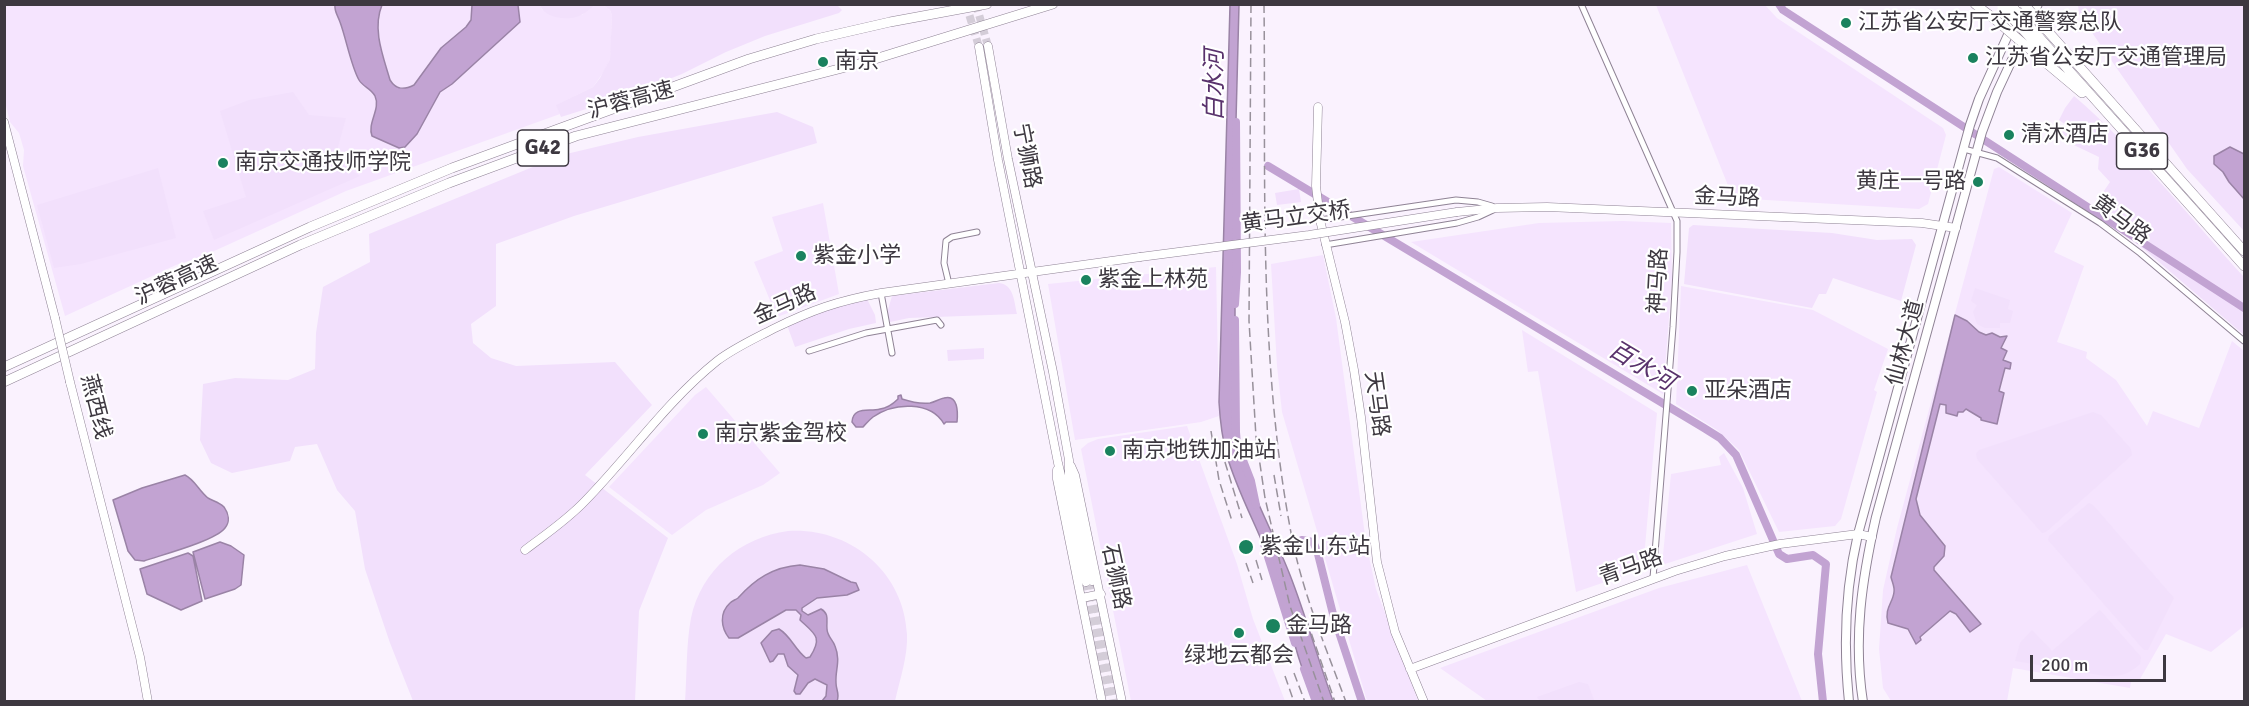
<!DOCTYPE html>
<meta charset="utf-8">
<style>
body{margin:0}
#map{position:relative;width:2249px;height:706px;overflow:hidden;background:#faf2fe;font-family:Signika,sans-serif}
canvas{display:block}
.frame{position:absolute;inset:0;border:6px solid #3d3840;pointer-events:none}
.scale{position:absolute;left:2030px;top:655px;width:136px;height:27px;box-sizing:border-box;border:3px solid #3d3840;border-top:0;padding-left:8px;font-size:18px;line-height:21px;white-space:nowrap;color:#3d3840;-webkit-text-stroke:4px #fff;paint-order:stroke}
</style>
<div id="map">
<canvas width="2249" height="706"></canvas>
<div class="frame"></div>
<div class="scale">200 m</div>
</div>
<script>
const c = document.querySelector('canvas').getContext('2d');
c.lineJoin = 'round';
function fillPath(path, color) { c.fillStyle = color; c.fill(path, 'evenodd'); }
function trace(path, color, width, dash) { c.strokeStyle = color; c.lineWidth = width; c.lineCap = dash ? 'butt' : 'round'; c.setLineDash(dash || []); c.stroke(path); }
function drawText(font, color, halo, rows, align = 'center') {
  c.font = font + ' Signika,"Noto Sans SC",sans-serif'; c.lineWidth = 4.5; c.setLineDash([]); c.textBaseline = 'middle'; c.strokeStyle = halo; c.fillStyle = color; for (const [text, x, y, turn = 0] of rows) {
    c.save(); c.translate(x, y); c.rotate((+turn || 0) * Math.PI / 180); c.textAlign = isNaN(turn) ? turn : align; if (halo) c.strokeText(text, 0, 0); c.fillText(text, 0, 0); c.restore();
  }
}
fillPath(new Path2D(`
 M540,4l2,6 40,5 13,-10h8l7,5 2,5 -1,34 -1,10 -5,11 -12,17 -36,18 3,9 -214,77 -145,66 -25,8 -111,51 -42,-150 1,-16 -5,-17 -9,-11 -5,-20 -1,-97z
 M1656,5h109l12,13 166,110 3,7 -18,69 -9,5 -186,-11z
 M1999,167l73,46 -18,39 30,14 -27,76 30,10 -1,6 30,22 31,46 6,-15 46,17 33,-87 12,10v275l-33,26 -45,-18 -26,45 -9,3 -1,6 -117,-20 -6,33h-116l-8,-13 -4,-39 4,-59 14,-62 97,-359z
 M823,203l16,91 -62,23 -23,-55 29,-11 -11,-34z
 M1623,221l48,2 1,55 -9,116 -252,-152 128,-19z
 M1323,255l13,63 30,225 10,46 42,112h-51l-85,-289 -5,-46 -6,-102z
 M1216,267l3,149 -18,6 -126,18 -27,-156z
 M1681,286l132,24 75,39 -14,41 3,2 -36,127 -6,7 -56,6 -40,-82 -22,-20 -41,-26z
 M1522,330l135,83 -14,156 -67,23 -38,-221 -10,1z
 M706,387l74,86 -17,12 -57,25 -34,25 -63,-48 86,-92z
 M1187,426l50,138 16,55 32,82h-154l-50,-252 7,-6 10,-4z
 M1724,453l19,35 14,46 -95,31 9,-91 50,-9 -2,-8z
 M1747,565l55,136h-315l-47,-33 219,-80z`), '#f5e4fe');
fillPath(new Path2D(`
 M836,4l6,6 -3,3 -74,23 -39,16 -44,22 -33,13 -24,5 -26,13 -38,12 -5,-12 37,-18 7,-9 10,-19 2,-44 -2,-5 -7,-5z
 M540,5v-1l55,1c-5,4 -10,9 -16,11 -12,5 -35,2 -39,-11z
 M2078,5h166v226l-57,-62 -108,-155z
 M293,92l16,23 37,3 -8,29 -1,14 23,15 -146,64 -11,-29 43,-14 -26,-86 29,-11z
 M2074,96c62,53 115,121 170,181v58l-99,-85 -54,-40 19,-28 -12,-13 1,-12 -40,-19 7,-13 -7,-5 6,-12z
 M777,112l36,15 4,16 -243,73 -78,28v62l-25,18 2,19 18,15 25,8 99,-4 37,43 -67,70 83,63 -29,73 -4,90h-222l-23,-58 -25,-74 -10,-58 -18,-21 -20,-46 -22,3 -5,14 -58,12 -21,-10 -11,-23 3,-56 32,-6 53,2 27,-11 1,-36 7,-46 47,-25 -1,-28 193,-79 76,-18z
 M158,168l18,70 -95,26 -27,4 -17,-63z
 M1299,189l2,13 -24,3 -2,-12z
 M1693,225l139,8 45,7 35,-1 4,6 -15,56 -68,-23 -7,16h-7l-7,14 -128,-24 5,-56z
 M999,283c15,2 15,18 18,31l-108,4 -19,4 -3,-9 5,-17z
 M1975,288l35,12 -2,9 5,2 -3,12h-10v5h-15l-8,-4 -4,-12 4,-7 -6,-4z
 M867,299l8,16 1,8 -27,6 -54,18 -8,-22 24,-12z
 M984,348v11l-36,2 -1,-11z
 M2093,412l8,3 30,34 1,6 -86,77 -4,1 -65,-74 -1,-5 3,-4z
 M2089,503l4,2 81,93 -26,52h-4l-96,-110 1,-4z
 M788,531c61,-4 116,40 119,103 1,22 -7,45 -12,67l-210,1c2,-28 1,-57 6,-84 10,-48 50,-81 97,-87z
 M2100,610l41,47 -1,7c-10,10 -21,13 -35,12l-90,-15 5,-18 12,-13 20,21z
 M1579,682l9,2 6,16 -4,2h-46l-4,-1 -3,-4z`), '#f2e0fc');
const water = new Path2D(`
 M335,5h47c-10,24 1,51 8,75 6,10 14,10 24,5l27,-37 25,-21 5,-7 1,-15h46l2,17 -68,62 -12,8 -23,42 -12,13 -6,1 -27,-12c-5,-13 9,-27 3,-40 -4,-8 -12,-9 -16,-16 -8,-14 -13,-42 -19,-58 -2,-6 -6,-11 -5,-17z
 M1230,5h9l-4,154v270c8,53 36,97 55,146 16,41 28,85 43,126h-16c-22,-38 -27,-84 -42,-126 -13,-40 -36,-78 -48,-119 -5,-18 -7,-36 -8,-54z
 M2230,147l14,7v45l-15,-17 -6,-10 -9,-8v-8z
 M1955,315l12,6 12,11 7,3 6,-2 8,4 7,-1 -6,12 6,3 -4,9 8,3 -1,6 -5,-1 -6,23 5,2 -7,31 -16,-4v-2l-15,-9 -3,3h-5l-1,4 -11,-3v-8l-6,-1 -24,95 4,16 25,31 -1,10 -10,11v3l47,54 -11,8 -14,-18 -6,-3 -30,26 1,3 -5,4 -8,-15 -20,-6c-4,-15 5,-20 6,-31 1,-5 -2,-10 -3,-15z
 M901,395l1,4c9,3 18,5 28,4 5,-1 9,-4 14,-5 14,-4 14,14 13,24h-11l-2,2c-13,-23 -50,-22 -71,-7 -4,3 -7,7 -10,10h-7l-4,-5c1,-16 17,-10 28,-13 8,-1 13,-5 18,-10v-3z
 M185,475c10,5 14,16 23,23 5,3 11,4 16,9 5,7 6,15 1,21 -10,13 -64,27 -81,33l-9,-1 -7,-9 -15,-51 29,-12z
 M220,542l11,4 13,9 -3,30 -6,4 -30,10 -12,-47z
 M188,553l5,3 9,45 -21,9 -34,-16 -7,-25z
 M800,565l24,4 27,13 5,1 3,7 -12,5 -30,3 -15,10v3l6,4 13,-6c9,5 5,12 6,20 0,7 6,11 8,17 6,15 0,24 1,37 0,7 4,11 1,18h-15l4,-5 1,-11 -12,-6 -7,4 -8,11h-4l-2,-3 4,-16 -10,-9 -4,-12h-6l-5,7 -3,1 -9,-19 11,-12 7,-2c12,7 16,21 27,29l4,-1c13,-20 5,-23 -10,-37l1,-5 -5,-5h-10l-48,28h-9c-8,-10 -10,-25 1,-35 2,-2 5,-3 8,-5 17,-19 35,-31 62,-33z`);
fillPath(water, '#c2a3d2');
trace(water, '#9a83a6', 1.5);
trace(new Path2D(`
 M1779,4l4,6 461,298
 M1268,166l436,262 16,10 16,17 43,99 8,5 26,-4 13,9 -8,90 5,48
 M1235,304l2,-32 -1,-150
 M1235,320l1,112 1,13 14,36 5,24
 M1302,540l11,2 4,8 16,64 29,88
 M1264,544l31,99
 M1304,669l12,33`), '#c2a3d2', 8);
trace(new Path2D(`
 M966,4l13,43
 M976,4l12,42
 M1092,581l24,121
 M1086,582l24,120`), '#d4cdd8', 8, [8, 4]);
const street = new Path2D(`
 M1581,4l96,217v31l-4,75 -20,251
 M1964,149l33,9 103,65 40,30 104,88
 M1320,220l136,-20 22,2 14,4
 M1325,245l132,-22 21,-6 15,-7
 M949,284l-5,-21 2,-22 6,-4 25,-5
 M881,293l11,60
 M809,351l57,-18 71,-13 4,5`);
const secondary = new Path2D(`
 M988,46l20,113 45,213 16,88v16l23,105
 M979,47l19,113 60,303 28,119
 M1318,107l-2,79 4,34 25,102 9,48 7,47 16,145 18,70 29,70
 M4,122l51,196
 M1457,212l40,-4 50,-1 375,16 34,5
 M70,382l70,275 8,45
 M1071,466l4,9 47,227
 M1057,470v9l45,223
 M525,550c21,-16 42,-30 60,-49 45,-46 82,-100 132,-140 17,-13 37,-22 56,-32 39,-19 64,-28 108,-36l259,-36
 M1082,598l19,-4
 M1410,669l265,-98 50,-15 55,-12 78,-10 14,3`);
const primary = new Path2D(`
 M1849,702c-6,-58 -4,-112 9,-168l112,-409 9,-26 43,-95
 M1863,702c-10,-64 -1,-123 13,-185l106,-385 15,-40 41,-88`);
const highway = new Path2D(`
 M1975,4l22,17
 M2044,27l200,224
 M2039,37l205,229
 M2036,44l17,18
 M2033,52l49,41
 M4,367l306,-140 142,-59 106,-39 191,-70 67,-20 74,-17 97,-18
 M4,382l296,-137 149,-62 127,-47 286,-73 191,-59`);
trace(street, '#8f8395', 7);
trace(secondary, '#8f8395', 9);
trace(primary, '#8f8395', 10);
trace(highway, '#8f8395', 10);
trace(street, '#fff', 5);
trace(secondary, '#fff', 8);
trace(primary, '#fff', 8);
trace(highway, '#fff', 9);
trace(new Path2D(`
 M1251,4l-2,317 7,116 9,61 25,108 34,96
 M1264,4c2,178 -6,358 28,534 11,56 34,110 54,164
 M1211,431l8,49 13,41
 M1221,449l21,69
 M1274,475l7,41
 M1256,560l6,20
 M1246,563l7,20
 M1307,621l28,81
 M1294,673l11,29
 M1285,676l9,26`), '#98919b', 1.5, [9, 4.5]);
const secondaryBridge = new Path2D(`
 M1140,257l169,-22 148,-23
 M55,318l15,64`);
const highwayBridge = new Path2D(`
 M2010,4l29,33
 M2024,4l20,23
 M2002,7l34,37
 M1997,21l36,31`);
trace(secondaryBridge, '#8f8395', 9, []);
trace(highwayBridge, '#8f8395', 10, []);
trace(secondaryBridge, '#fff', 8);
trace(highwayBridge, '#fff', 9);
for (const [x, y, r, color] of [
 [1846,23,6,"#1a825e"],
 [1973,58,6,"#1a825e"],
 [823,62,6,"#1a825e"],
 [2009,135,6,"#1a825e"],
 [223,163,6,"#1a825e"],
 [1978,182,6,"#1a825e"],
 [801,256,6,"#1a825e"],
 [1086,280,6,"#1a825e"],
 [1692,391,6,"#1a825e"],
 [703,434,6,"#1a825e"],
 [1110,451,6,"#1a825e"],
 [1246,547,8,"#1a825e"],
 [1273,626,8,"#1a825e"],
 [1239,633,6,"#1a825e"]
]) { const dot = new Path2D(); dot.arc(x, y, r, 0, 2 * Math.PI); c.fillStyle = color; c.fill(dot); trace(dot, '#fff', 2); }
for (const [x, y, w] of [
 [543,148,51],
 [2142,151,51]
]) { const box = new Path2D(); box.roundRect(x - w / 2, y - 18, w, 36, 4.5); c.fillStyle = '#fff'; c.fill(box); trace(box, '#3d3840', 1.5); }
drawText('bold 21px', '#3d3840', null, [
 ["G42",543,148],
 ["G36",2142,151]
]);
drawText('22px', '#3d3840', '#fff', [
 ["江苏省公安厅交通警察总队",1858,23],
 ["江苏省公安厅交通管理局",1985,58],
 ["南京",835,62],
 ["清沐酒店",2021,135],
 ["南京交通技师学院",235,163],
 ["黄庄一号路",1966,182,"right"],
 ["紫金小学",813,256],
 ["紫金上林苑",1098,280],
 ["亚朵酒店",1704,391],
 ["南京紫金驾校",715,434],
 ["南京地铁加油站",1122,451],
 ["紫金山东站",1260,547],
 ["金马路",1286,626],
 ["绿地云都会",1239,656,"center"]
], 'left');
drawText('22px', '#3d3840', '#fff', [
 ["沪蓉高速",631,101,-15],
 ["宁狮路",1026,156,79],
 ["金马路",1727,198,2],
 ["黄马立交桥",1296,218,-8],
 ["黄马路",2121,220,36],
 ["沪蓉高速",177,281,-25],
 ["神马路",1659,281,-87],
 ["金马路",785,305,-24],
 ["仙林大道",1906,343,-75],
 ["天马路",1376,404,82],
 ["燕西线",95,407,76],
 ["青马路",1631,568,-20],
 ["石狮路",1115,577,78]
]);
drawText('italic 24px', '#59326c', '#fff', [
 ["白水河",1216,85,-90],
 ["百水河",1641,367,31]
]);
</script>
